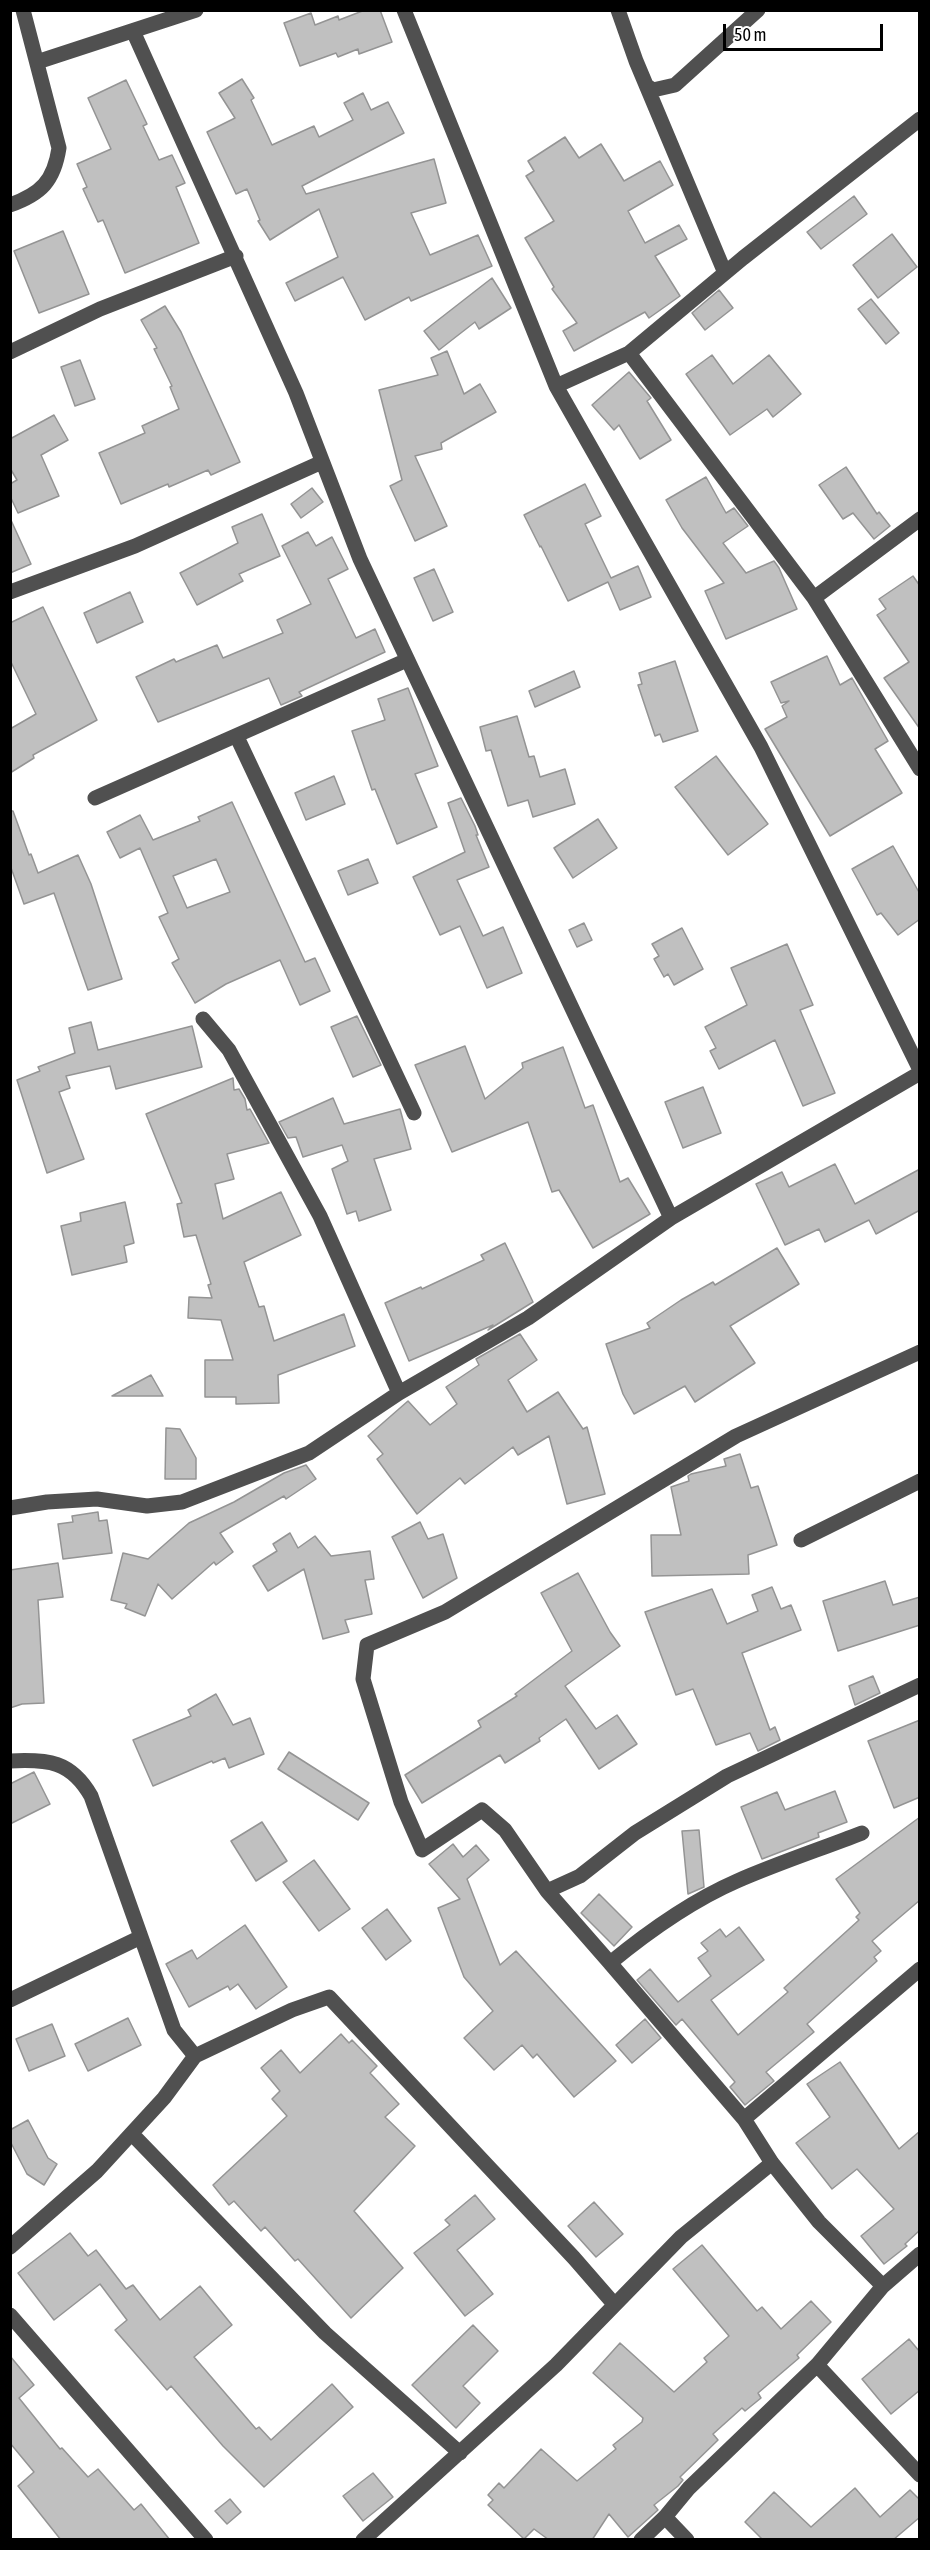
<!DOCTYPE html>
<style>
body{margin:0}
#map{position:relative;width:930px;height:2550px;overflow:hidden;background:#fff;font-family:"Asap Condensed",sans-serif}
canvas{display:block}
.frame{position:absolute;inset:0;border:12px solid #000;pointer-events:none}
.scale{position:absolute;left:723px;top:24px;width:160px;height:27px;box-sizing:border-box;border:3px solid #000;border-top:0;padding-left:8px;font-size:18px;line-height:21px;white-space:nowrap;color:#000;-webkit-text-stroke:4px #fff;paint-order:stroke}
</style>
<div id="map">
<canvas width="930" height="2550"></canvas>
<div class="frame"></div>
<div class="scale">50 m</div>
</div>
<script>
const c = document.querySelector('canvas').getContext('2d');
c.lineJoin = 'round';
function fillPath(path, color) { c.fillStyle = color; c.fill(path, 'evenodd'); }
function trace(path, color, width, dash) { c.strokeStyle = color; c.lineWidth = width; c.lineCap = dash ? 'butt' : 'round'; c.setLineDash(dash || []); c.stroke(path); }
const building = new Path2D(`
 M365,10h15l12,32 -33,12 -1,-5 -20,8 -2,-4 -36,13 -16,-43 27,-10 4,12 23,-9 1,4z
 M242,79l12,19 -3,2 21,45 42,-19 5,11 34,-17 -9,-17 19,-10 8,17 17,-8 16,31 -102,53 4,8 128,-35 12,44 -35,10 19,42 48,-20 14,31 -81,35 -2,-4 -44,23 -22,-43 -48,24 -9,-18 52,-26 -19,-48 -49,31 -12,-19 2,-1 -13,-31 -11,5 -29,-62 28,-14 -16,-25z
 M126,80l21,44 -4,2 16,34 13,-5 13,28 -9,4 23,56 -74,30 -22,-53 -5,2 -15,-33 4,-2 -10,-23 34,-15 -23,-51z
 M565,137l14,21 22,-14 23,37 36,-20 13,24 -45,26 17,32 34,-18 8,14 -32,17 25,40 -31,22 -4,-6 -71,39 -11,-20 14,-8 -25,-34 2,-2 -29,-49 29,-17 -28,-45 8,-5 -6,-10z
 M854,196l13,18 -46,35 -14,-17z
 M63,231l26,63 -50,19 -25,-62z
 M892,234l25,33 -39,31 -25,-33z
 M492,278l19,30 -32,21 -4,-7 -36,28 -15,-19z
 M719,290l14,18 -28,22 -13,-17z
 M871,299l28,34 -13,11 -28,-35z
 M165,306l16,26 59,130 -29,13 -3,-5 -39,17 -1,-3 -47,20 -22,-51 46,-20 -3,-7 37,-17 -9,-22 2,-1 -18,-37 3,-1 -16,-28z
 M447,351l17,43 16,-10 16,28 -55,31 1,6 -27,7 32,70 -32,15 -25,-55 12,-6 -23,-90 59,-15 -7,-17z
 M712,355l21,29 36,-29 32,39 -28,23 -6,-8 -37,26 -44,-61z
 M80,360l15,39 -20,7 -14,-39z
 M629,372l22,26 -4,3 24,39 -31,19 -21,-34 -5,5 -22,-25z
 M54,415l14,25 -27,15 18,41 -41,17 -8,-17v-12l7,-4 -7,-12v-29z
 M846,467l31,47 2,-2 11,14 -16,13 -21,-26 -10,6 -24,-34z
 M706,477l20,36 8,-5 14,18 -25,17 23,30 28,-12 5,7 18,41 -71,30 -21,-48 19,-8 -42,-55 -16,-28z
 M585,484l16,32 -16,8 26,54 27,-12 13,31 -31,13 -12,-28 -40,19 -27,-55 -1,1 -16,-32z
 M312,488l11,14 -22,16 -10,-14z
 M262,514l18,42 -41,18 4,7 -46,24 -17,-32 58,-30 -6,-16z
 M10,518l21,46 -21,9z
 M308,532l8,14 16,-9 16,32 -20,10 28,59 19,-9 10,23 -86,40 3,4 -21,9 -12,-27 -111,44 -22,-45 38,-18 2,3 41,-17 6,13 60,-25 -6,-13 34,-16 -29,-58z
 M434,569l19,43 -20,9 -19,-43z
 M913,576l7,10v143l-36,-51 25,-16 -32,-47 9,-6 -7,-10z
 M130,592l13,30 -46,21 -13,-30z
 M43,607l54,113 -64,35 1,3 -24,15v-44l26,-15 -26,-54v-37z
 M827,656l13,29 12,-7 36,63 -13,8 27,44 -72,43 -65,-107 22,-12 -5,-11 7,-5 -8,2 -10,-21z
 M675,661l23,70 -35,11 -3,-8 -5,2 -17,-51 4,-1 -3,-11z
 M574,671l6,16 -45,20 -6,-16z
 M408,688l30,78 -23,8 22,53 -40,17 -22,-55 -3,1 -20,-59 33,-11 -7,-21z
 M517,716l12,41 5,-1 6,21 25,-8 10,35 -42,13 -5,-17 -20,6 -17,-56 -5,1 -6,-24z
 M716,756l52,68 -40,31 -53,-68z
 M334,776l11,28 -39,16 -11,-27z
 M461,798l14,28 3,9h-2l13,32 -32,13 26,56 20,-9 19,46 -35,15 -27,-62 -20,9 -27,-58 52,-25 -17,-49z
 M232,802l73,160 10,-4 15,33 -30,14 -20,-45 -54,24 -31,19 -23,-40 7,-4 -20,-42 9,-4 -28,-65 -20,10 -13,-26 33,-17 13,25 47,-19 -2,-4zM216,859l14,33 -43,16 -14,-32z
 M10,811h3l16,44 2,-1 7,19 40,-18 13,29 31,95 -34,11 -34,-97 -30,11 -14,-39z
 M598,819l19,29 -44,30 -19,-30z
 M893,846l27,48v25l-22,16 -17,-22 -4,2 -25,-46z
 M368,859l10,24 -30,12 -10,-24z
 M584,923l8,17 -15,7 -8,-17z
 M682,928l21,41 -29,16 -6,-11 -4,3 -10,-18 5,-3 -7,-12z
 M787,944l26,61 -13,5 35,83 -32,13 -28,-66 -56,29 -9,-18 6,-3 -11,-21 42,-22 -16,-37z
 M357,1016l24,49 -28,12 -22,-50z
 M91,1022l7,28 94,-24 10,41 -86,22 -6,-23 -44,10 4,12 -11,4 25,67 -37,14 -30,-93 23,-9 -2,-4 37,-14 -6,-25z
 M465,1046l20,53 38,-31 -1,-5 41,-16 22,61 8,-3 27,77 8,-4 22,36 -57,34 -34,-58 -7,2 -24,-70 -76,30 -37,-87z
 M233,1078l1,12 5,-1 6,10 2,11 3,-1 19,34 -42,11 7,25 -19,5 8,35 58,-27 20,43 -57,27 15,45 5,-1 10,35 70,-27 11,32 -77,29 1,28 -43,1v-7h-31v-37h28l-12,-40 -33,-2 1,-21 23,1 -4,-13 3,-1 -15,-49 -12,2 -7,-33 5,-1 -36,-89z
 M703,1087l18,46 -38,15 -18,-46z
 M333,1098l11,26 56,-15 11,40 -37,10 17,51 -32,11 -3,-10 -9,3 -15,-45 16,-8 -6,-16 -39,12 -7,-20 -8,1 -9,-16z
 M835,1164l20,40 65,-35v41l-44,24 -7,-14 -44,22 -6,-13 -34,16 -29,-61 26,-12 7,15z
 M125,1202l9,41 -10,3 3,16 -55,13 -11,-49 20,-5 -1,-8z
 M505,1243l28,59 -45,28 5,-5 -84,36 -24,-58 36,-16 1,2 62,-29 -3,-5z
 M777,1248l22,36 -69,42 25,37 -60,39 -10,-16 -51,28 -11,-20 -17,-50 44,-16 -3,-5 34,-23 32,-18 2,3z
 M520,1334l17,26 -29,20 19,32 31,-20 25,37 4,-2 18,67 -38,10 -18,-68 -31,19 -5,-8 -48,37 -5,-6 -43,36 -40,-55 6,-5 -15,-18 40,-35 22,24 27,-21 -11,-17 33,-22 -3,-6z
 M151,1375l12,21h-51z
 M166,1428l14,1 16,29v21h-31z
 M740,1454l11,34 7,-2 19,59 -29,10 1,19 -97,2 -1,-41h30l-10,-48 18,-6 -1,-5 3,-2 35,-8 -2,-7z
 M306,1465l10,14 -30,20 -2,-3 -64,37 13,19 -17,13 -2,-3 -42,37 -14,-15 -13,32 -20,-8 2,-4 -16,-4 12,-47 25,6 41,-36 45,-21 50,-29z
 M98,1512l1,9 8,-1 5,33 -49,6 -5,-35 15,-2 -1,-6z
 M420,1522l8,17 15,-5 14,44 -34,20 -31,-61z
 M290,1533l8,15 17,-12 16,20 39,-5 4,28 -9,1 7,34 -27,6 4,12 -26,7 -19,-70 -36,22 -15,-25 24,-15 -4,-7z
 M58,1563l5,34 -25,3 6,103 -22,1 -12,4v-138z
 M578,1573l32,59 10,14 -55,40 31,43 21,-14 20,29 -38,25 -33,-50 -27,19 1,3 -35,22 -5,-8 -78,48 -17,-28 76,-48 -3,-6 39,-25 -2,-2 57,-43 -31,-58z
 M885,1581l8,24 27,-8v28l-82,26 -15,-50z
 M772,1587l9,22 10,-4 10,25 -59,23 28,77 5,-3 5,13 -22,11 -8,-18 -34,12 -23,-56 -17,6 -31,-83 67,-23 15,35 31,-13 -6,-16z
 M873,1676l7,17 -25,12 -6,-19z
 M216,1694l17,31 17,-7 14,36 -35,14 -4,-10 -12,5 -1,-2 -59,25 -20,-46 58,-24 -3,-6z
 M920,1720v77l-26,11 -26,-67z
 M289,1752l80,51 -11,17 -80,-51z
 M34,1772l16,32 -40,20v-40z
 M835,1791l12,31 -29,11 1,4 -57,22 -21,-52 36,-15 8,18z
 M920,1817v83l-48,41 9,10 -7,6 3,4 -70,63 7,8 -48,40 8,9 -29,24 -15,-18 5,-5 -53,-63 -6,6 -39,-45 13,-11 28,33 33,-26 -13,-18 10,-7 -7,-8 19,-14 6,8 13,-10 25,33 -53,40 27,35 50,-43 -4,-4 75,-68 -3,-3 4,-4 -24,-34z
 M262,1822l25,39 -31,20 -25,-40z
 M699,1830l5,57 -16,7 -6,-63z
 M453,1844l10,13 13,-12 13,15 -22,19 33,86 16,-14 100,110 -42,36 -37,-43 -4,4 -11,-13 -28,25 -30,-32 29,-27 -29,-34 -26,-69 22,-9 -31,-35z
 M314,1860l36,49 -31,22 -36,-49z
 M599,1894l33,33 -18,19 -33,-33z
 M387,1909l24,32 -25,19 -24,-32z
 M245,1925l42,62 -31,22 -18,-25 -8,6 -2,-4 -39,21 -23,-43 26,-14 5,9z
 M128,2018l13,27 -53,26 -13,-27z
 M645,2019l16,19 -29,25 -16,-18z
 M52,2024l13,32 -36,15 -13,-32z
 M341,2034l8,9 3,-3 25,26 -7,7 29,31 -14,13 30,29 -61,65 49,57 -52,50 -53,-59 -3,2 -30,-34 -4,4 -27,-30 -5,4 -16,-20 74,-69 -15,-17 8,-8 -19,-23 20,-18 19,23z
 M840,2062l59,87 21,-18v99l-15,14 2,2 -23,18 -23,-28 33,-27 -37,-40 -25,20 -36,-46 34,-26 -23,-33z
 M28,2120l20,38 9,6 -13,21 -17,-11 -17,-33v-11z
 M475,2195l20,24 -38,31 36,44 -28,22 -51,-63 36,-28 -5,-5z
 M594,2202l29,32 -27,23 -28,-31z
 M70,2233l18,23 8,-6 30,39 7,-4 27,35 40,-34 32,39 -38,32 62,72 3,-2 12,13 61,-56 21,23 -89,80 -41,-41 -52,-60 -4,4 -52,-60 12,-10 -27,-36 -46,36 -36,-47z
 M702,2245l55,66 5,-4 19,22 30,-28 20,21 -34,33 2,3 -41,35 3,5 -16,13 -3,-3 -29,26 5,6 -38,37 3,3 -5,6 -24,19 4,5 -30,27 -19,-23 -17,26h-43l-15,-11 -10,10 -36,-34 5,-5 -5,-5 11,-12 5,5 37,-39 36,32 39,-32 -3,-4 29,-23 1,-4 -50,-45 27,-30 54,49 33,-30 -3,-4 25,-22 -56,-67z
 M473,2325l25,26 -35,35 17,17 -24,25 -44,-43z
 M909,2339l11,13v38l-29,24 -29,-35z
 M10,2356l24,29 -15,13 41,51 2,-1 26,29 10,-8 36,41 7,-6 29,36h-109l-43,-54 16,-14 -24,-29z
 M373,2473l20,24 -30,24 -20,-25z
 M855,2488l25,29 30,-27 10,10v17l-27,23h-130l-18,-18 29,-30 37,35z
 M230,2499l11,13 -14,12 -12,-13z`);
fillPath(building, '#c0c0c0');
trace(building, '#949494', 1.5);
trace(new Path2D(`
 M404,10l152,376 205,361 159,323
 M618,10l18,51 89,212
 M133,31l163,362 64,166 311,659
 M37,62l159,-52
 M647,86l6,4 22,-5 83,-75
 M10,205c31,-11 44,-24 49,-57l-36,-138
 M10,352l90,-43 136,-53
 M629,353l185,245 106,171
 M556,386l73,-33 114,-95 177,-139
 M10,592l125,-46 187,-84
 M814,598l106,-79
 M237,737l177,376
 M95,798l312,-138
 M203,1019l26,31 91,166 79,177
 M10,1508l37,-6 50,-3 50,7 35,-4 127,-49 90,-60 129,-75 143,-100 249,-145
 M801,1540l119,-59
 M10,1761c38,-2 61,0 81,35l83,234 21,26
 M862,1833c-41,16 -84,30 -125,48 -46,20 -88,50 -127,82l134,156 28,44 47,59 64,64
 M547,1891l-42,-61 -23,-20 -60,40 -21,-48 -38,-123 4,-34 78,-33 291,-176 184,-84
 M610,1963l-63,-72 33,-15 55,-43 92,-57 193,-91
 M10,2000l131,-63
 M744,2119l176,-150
 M132,2134l193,199 135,120
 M10,2247l87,-76 67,-73 31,-42 97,-46 37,-13 245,261 40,46
 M10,2315l196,225
 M817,2365l103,110
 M665,2517l22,23
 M363,2540l193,-175 125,-128 91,-74
 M641,2540l24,-23 24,-29 128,-123 66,-79 37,-32`), '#505050', 15);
</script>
